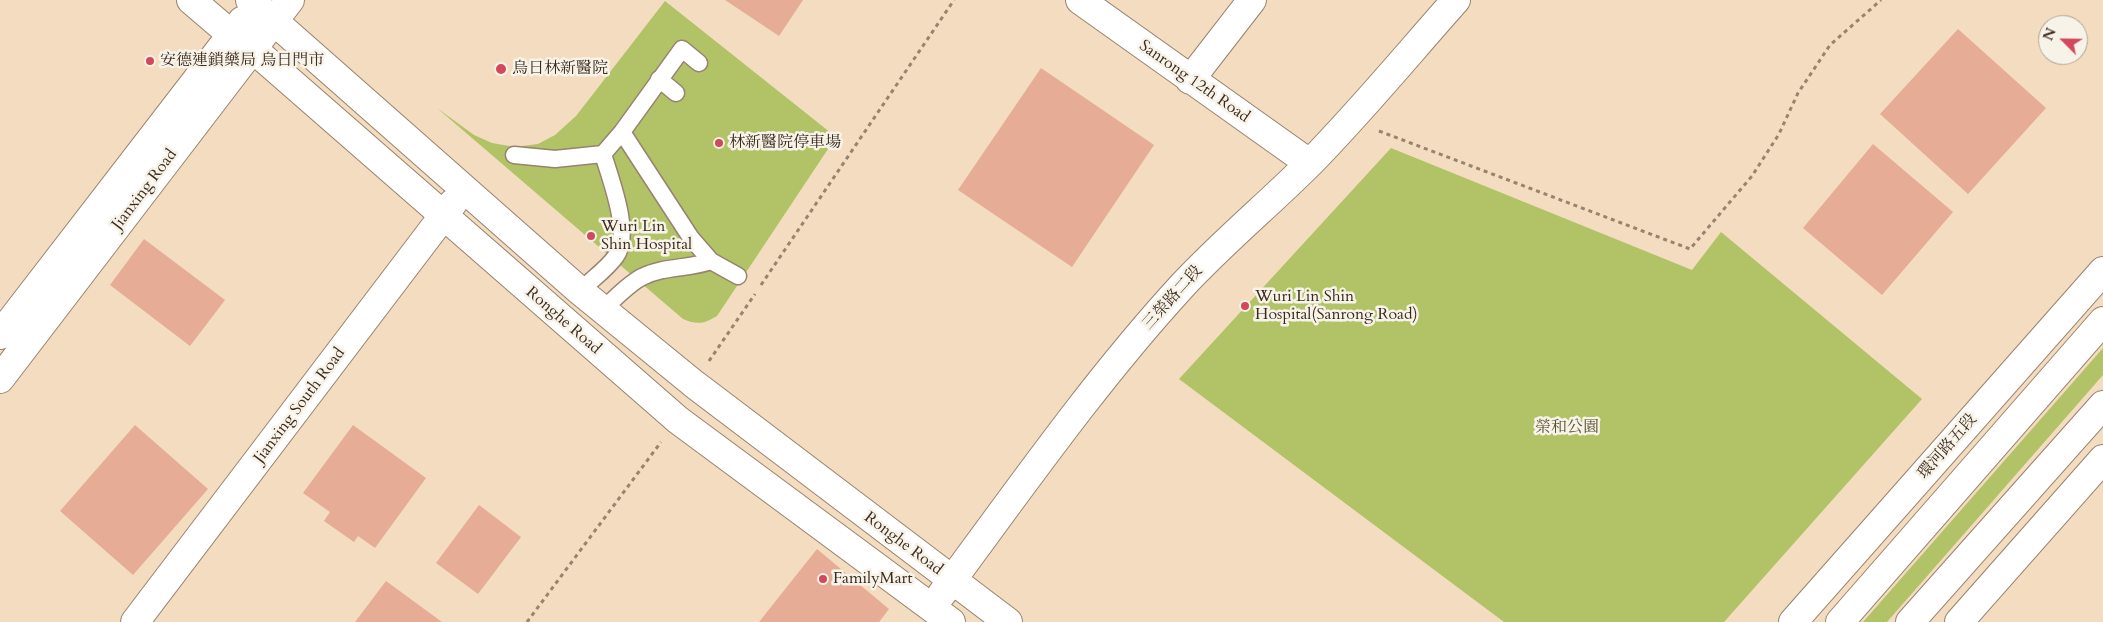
<!DOCTYPE html>
<meta charset="utf-8">
<style>
body{margin:0}
#map{position:relative;width:2103px;height:622px;overflow:hidden;background:#f3dcbf;font-family:Cardo,serif}
canvas{display:block}
.north{position:absolute;left:2038px;top:15px;width:50px;height:50px;box-sizing:border-box;background:#f7f3e8;border:1px solid #aca397;border-radius:50%;rotate:293deg;font-size:14px;font-weight:700;line-height:20px;text-align:center;color:#3b2a1e}
.north::after{content:'';display:block;margin:auto;width:18px;height:22px;background:#d1495b;clip-path:polygon(50% 0,100% 100%,50% 72%,0 100%)}
</style>
<div id="map">
<canvas width="2103" height="622"></canvas>
<div class="north">N</div>
</div>
<script>
const c = document.querySelector('canvas').getContext('2d');
c.lineJoin = 'round';
function fillPath(path, color) { c.fillStyle = color; c.fill(path, 'evenodd'); }
function trace(path, color, width, dash) { c.strokeStyle = color; c.lineWidth = width; c.lineCap = dash ? 'butt' : 'round'; c.setLineDash(dash || []); c.stroke(path); }
function drawText(font, color, halo, rows, align = 'center') {
  c.font = font + ' Cardo,"Noto Serif TC",serif'; c.lineWidth = 5; c.setLineDash([]); c.textBaseline = 'middle'; c.strokeStyle = halo; c.fillStyle = color; for (const [text, x, y, turn = 0] of rows) {
    c.save(); c.translate(x, y); c.rotate((+turn || 0) * Math.PI / 180); c.textAlign = isNaN(turn) ? turn : align; if (halo) c.strokeText(text, 0, 0); c.fillText(text, 0, 0); c.restore();
  }
}
fillPath(new Path2D(`
 M665,1l171,136 -119,179c-14,8 -19,9 -34,3l-246,-211 37,27 18,8 23,4 23,-3 17,-9 21,-19z
 M1391,148l301,122 29,-38 201,167 -198,223h-220l-325,-243z
 M2103,348v27l-216,247h-24z`), '#b1c366');
fillPath(new Path2D(`
 M725,0h78l-24,36z
 M1958,29l88,79 -78,86 -88,-80z
 M1041,68l113,77 -82,122 -114,-77z
 M1873,144l80,68 -71,83 -79,-67z
 M144,239l81,61 -35,46 -80,-61z
 M135,425l73,64 -75,86 -73,-64z
 M353,425l73,53 -51,70 -17,-12 -4,6 -30,-21 6,-9 -27,-19z
 M479,505l42,32 -43,57 -42,-31z
 M817,549l72,60 -10,13h-120z
 M386,581l56,41h-87z`), '#e6ac96');
const lane = new Path2D(`
 M659,79l17,14
 M622,132l69,106 20,23 27,15
 M514,155l41,4 48,-5 19,-22 60,-83 17,14
 M580,291c11,-11 27,-22 36,-35 16,-23 -6,-78 -13,-102
 M603,309c12,-10 25,-25 39,-32 21,-11 47,-8 69,-16`);
const street = new Path2D(`
 M191,0l41,35 21,14 425,371 273,202
 M250,0l330,291 114,93 314,238
 M1080,0l229,163
 M1190,80l62,-80
 M0,335l242,-314
 M0,379l290,-379
 M941,595c78,-105 153,-213 241,-309 41,-44 87,-82 129,-124 51,-52 97,-108 145,-162
 M135,622l318,-419
 M1793,622l310,-351
 M1840,622l263,-301
 M1910,622l193,-217
 M1959,622l144,-163`);
trace(lane, '#97836e', 19);
trace(street, '#97836e', 30);
trace(new Path2D(`
 M1379,131l311,118 62,-73 27,-42 19,-41 32,-48 51,-45
 M761,285l193,-285
 M709,361l46,-67
 M527,622l134,-180`), '#97836e', 3, [4, 4]);
trace(lane, '#fff', 16);
trace(street, '#fff', 28);
for (const [x, y, r, color] of [
 [150,61,5,"#d1495b"],
 [501,69,6,"#d1495b"],
 [719,143,5,"#d1495b"],
 [591,236,5,"#d1495b"],
 [1245,306,5,"#d1495b"],
 [823,579,5,"#d1495b"]
]) { const dot = new Path2D(); dot.arc(x, y, r, 0, 2 * Math.PI); c.fillStyle = color; c.fill(dot); trace(dot, '#f7f3e8', 2); }
drawText('16px', '#3b2a1e', '#f7f3e8', [
 ["安德連鎖藥局 烏日門市",160,61],
 ["烏日林新醫院",512,69],
 ["林新醫院停車場",729,143],
 ["Wuri Lin",601,227],
 ["Shin Hospital",601,245],
 ["Wuri Lin Shin",1255,297],
 ["Hospital(Sanrong Road)",1255,315],
 ["FamilyMart",833,579]
], 'left');
drawText('16px', '#3b2a1e', '#f7f3e8', [
 ["Sanrong 12th Road",1194,82,35],
 ["Jianxing Road",145,190,-53],
 ["三榮路二段",1173,298,-48],
 ["Ronghe Road",563,321,41],
 ["Jianxing South Road",300,406,-53],
 ["環河路五段",1948,447,-49],
 ["Ronghe Road",903,544,37]
]);
drawText('16px', '#585030', '#f7f3e8', [
 ["榮和公園",1567,428]
]);
</script>
